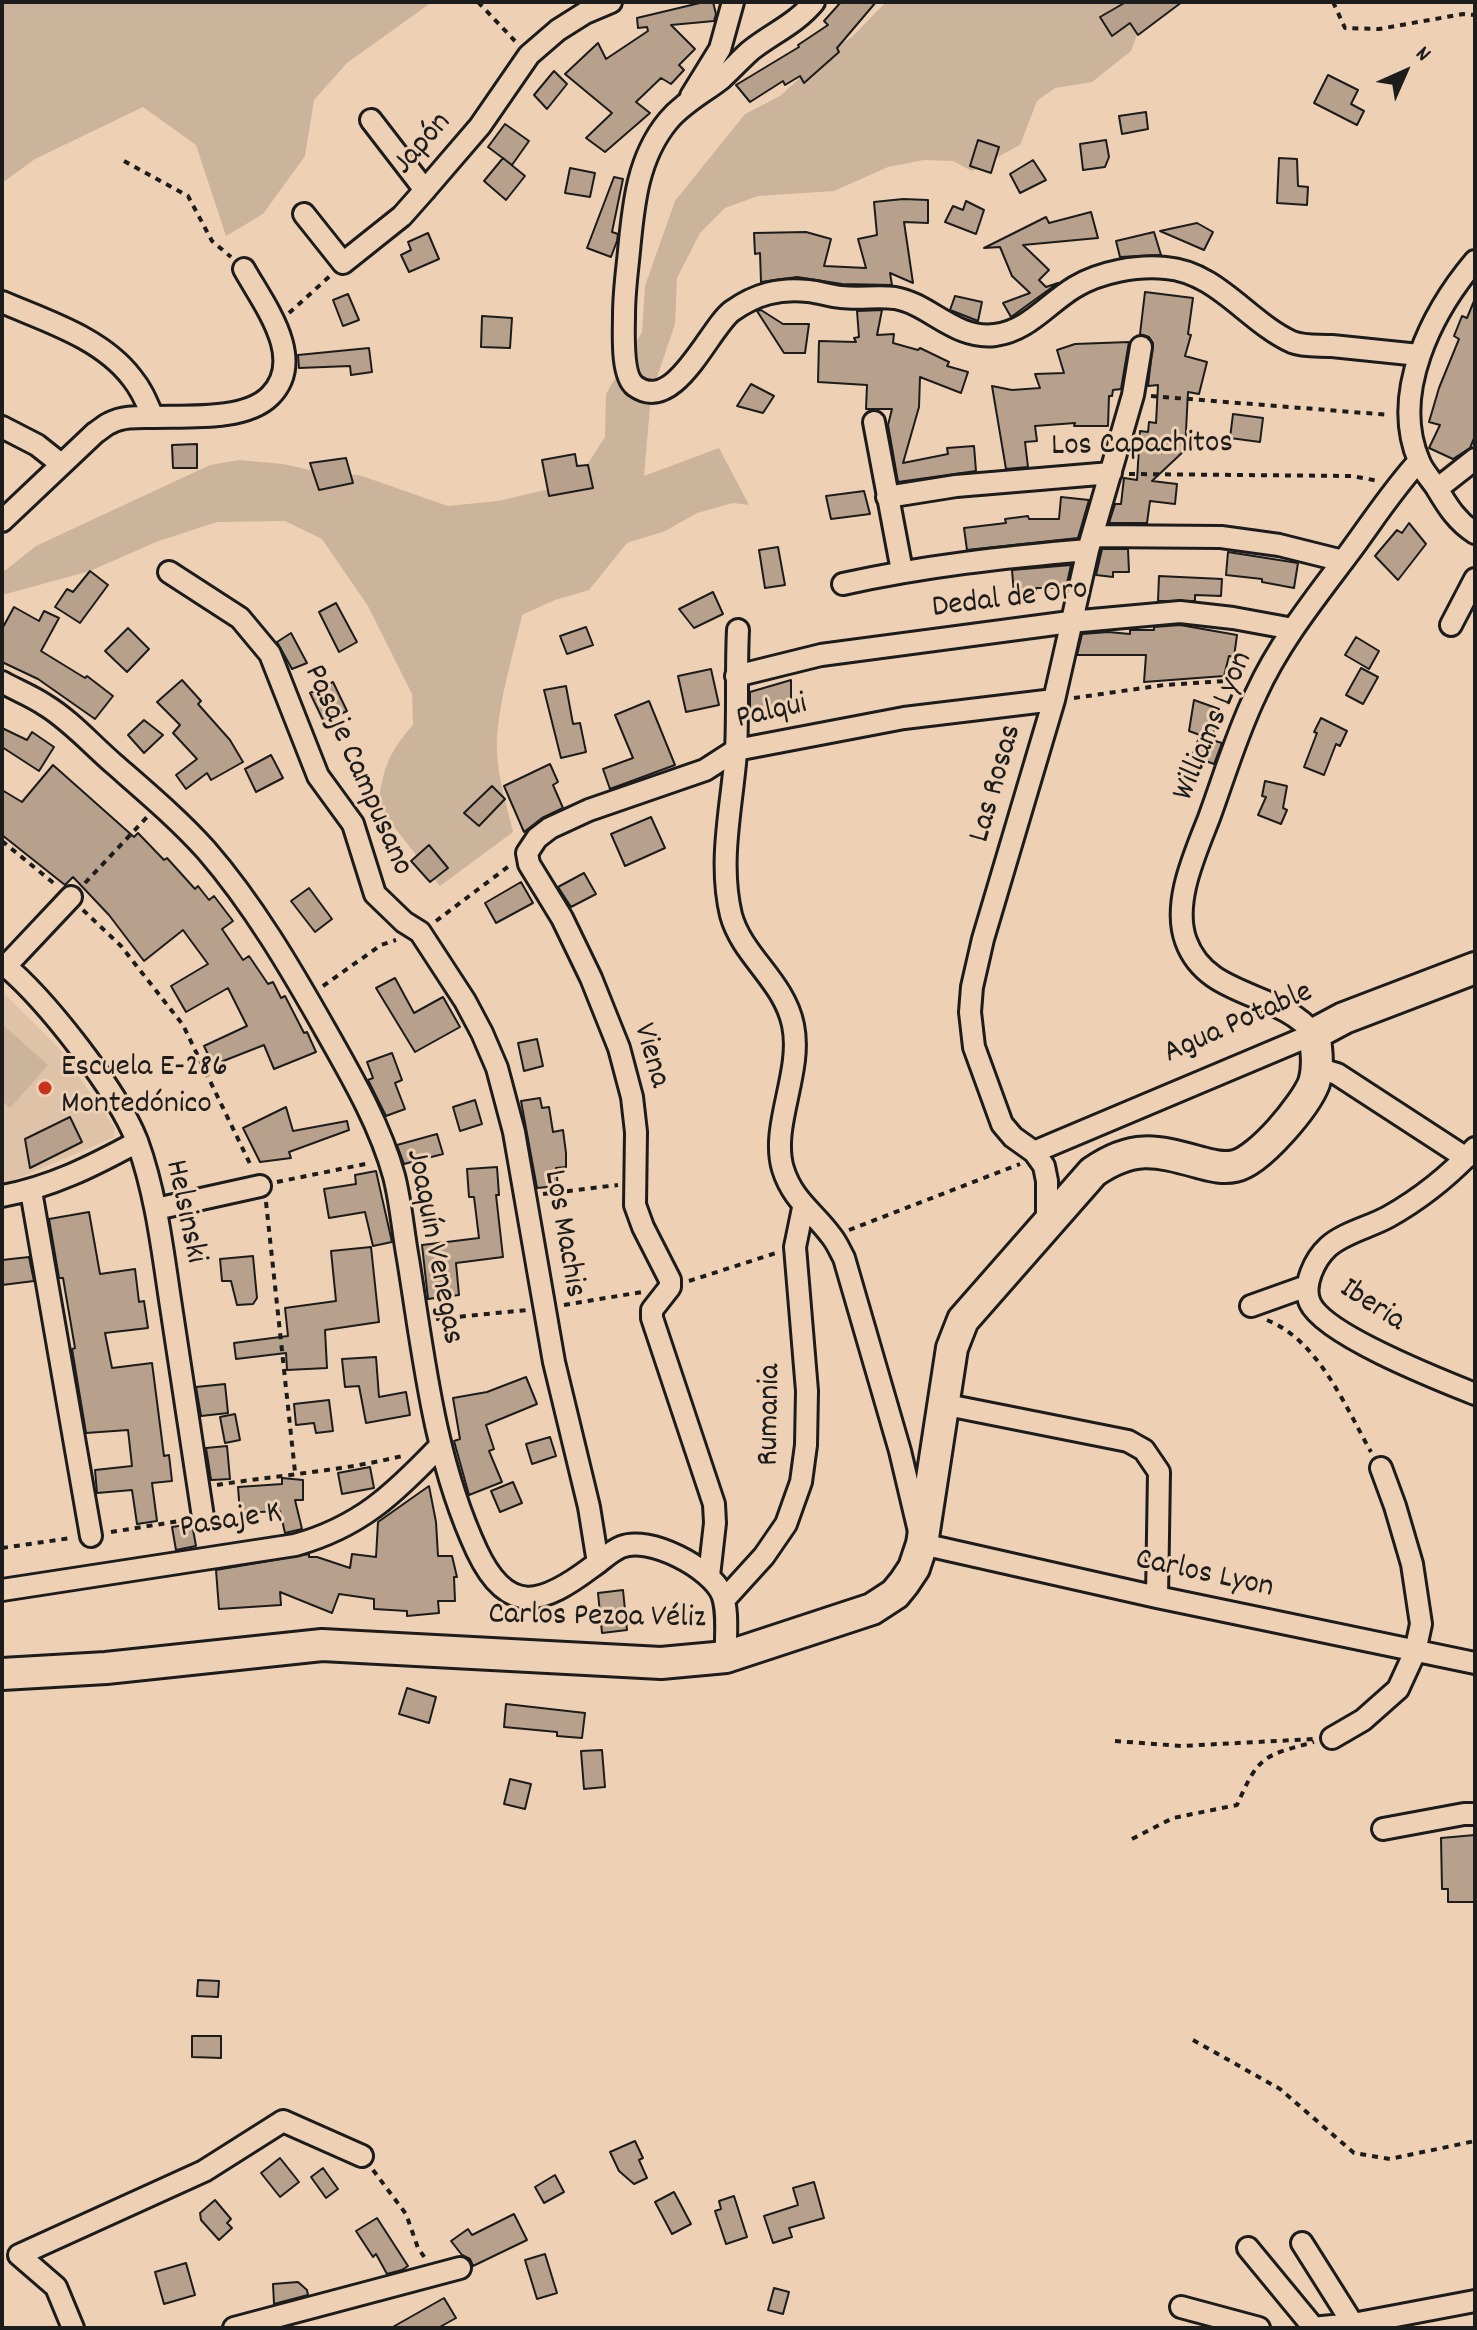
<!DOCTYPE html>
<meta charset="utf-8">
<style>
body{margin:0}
#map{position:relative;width:1477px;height:2330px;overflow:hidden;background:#eed1b4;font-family:Dekko,sans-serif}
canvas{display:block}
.frame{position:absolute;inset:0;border:4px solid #1c1c1c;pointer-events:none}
.north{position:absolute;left:1365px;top:32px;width:80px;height:80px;-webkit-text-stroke:6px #eed1b4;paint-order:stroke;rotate:45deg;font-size:22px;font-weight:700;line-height:32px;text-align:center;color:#1c1c1c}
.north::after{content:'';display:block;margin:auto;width:28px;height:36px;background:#1c1c1c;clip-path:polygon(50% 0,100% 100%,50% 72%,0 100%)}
</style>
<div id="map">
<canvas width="1477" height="2330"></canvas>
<div class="frame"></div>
<div class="north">N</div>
</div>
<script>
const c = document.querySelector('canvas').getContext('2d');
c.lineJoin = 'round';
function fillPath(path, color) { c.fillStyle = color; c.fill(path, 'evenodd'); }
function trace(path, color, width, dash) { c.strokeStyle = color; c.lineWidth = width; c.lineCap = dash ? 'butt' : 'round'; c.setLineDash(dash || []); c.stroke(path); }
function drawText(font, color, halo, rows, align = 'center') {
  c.font = font + ' Dekko,sans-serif'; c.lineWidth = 6; c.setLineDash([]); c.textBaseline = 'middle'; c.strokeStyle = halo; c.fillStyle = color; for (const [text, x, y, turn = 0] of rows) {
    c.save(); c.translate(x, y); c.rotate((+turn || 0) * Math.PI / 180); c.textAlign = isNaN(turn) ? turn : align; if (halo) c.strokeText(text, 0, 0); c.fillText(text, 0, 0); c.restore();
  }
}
fillPath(new Path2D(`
 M2,991l57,57 56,80 -2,10 -111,47z`), '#dec3a8');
fillPath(new Path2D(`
 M2,2h430l-85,61 -33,37 -9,56 -42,58 -37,22 -30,-91 -53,-38 -108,52 -33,24z
 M886,2h252l-1,33 -6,16 -39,31 -37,6 -18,13 -17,44 -48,26 -19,-10 -29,-1 -36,7 -54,24 -76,5 -33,12 -25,25 -23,45 -2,46 -24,71 -7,81 75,-28 30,57 -16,-2 -36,10 -32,18 -38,12 -38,47 -34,10 -33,15c-9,42 -26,93 -25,136 1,28 10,55 16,81l-73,54 -62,-80c5,-37 10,-53 35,-81l-1,-31 -44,-88 -46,-67 -37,-18 -68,1 -61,20 -66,29 -88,24v-22l34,-27 174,-81 29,-5 44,4 41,9 35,2 89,31 50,-5 56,-13 35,-26 16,-25 1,-43 36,-62 3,-46 30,-85 70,-87 35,-18 49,-45 23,-14z
 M2,1024l46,41 -38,43 -8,-7z`), '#ccb39b');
const building = new Path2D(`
 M704,2h9l3,12 -2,7 -43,4 24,24 -16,16 5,5 -13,14 -10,-6 -25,24 14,11 -45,39 -19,-14 26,-25 -47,-39 33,-31 8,16 42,-28 -1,-4 -9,1 -1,-10z
 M841,2h35l-39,46 2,4 -35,31 -4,-7 -15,9 -2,-4 -33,21 -14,-17 63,-38 -1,-2 30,-20 -4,-4z
 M1126,2h56l-44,33 -8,-12 -18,13 -12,-19z
 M554,71l13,13 -20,25 -13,-14z
 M1328,75l30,15 -7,14 13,7 -7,14 -43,-22z
 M1146,112l2,17 -26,5 -3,-18z
 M505,124l24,17 -17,24 -24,-18z
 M978,140l21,7 -8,26 -21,-7z
 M1106,140l3,17 -4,10 -22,3 -3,-26z
 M503,158l22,18 -19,24 -22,-19z
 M1279,158l18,1 1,27 10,1 -1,18 -30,-2z
 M1033,160l13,20 -26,13 -10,-19z
 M570,168l25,5 -5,24 -25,-4z
 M614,177l9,2 -11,53 6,2 -1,7 -6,16 -24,-9z
 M903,199l25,1v23l-24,-1 9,61 -23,-10 2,12 -50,-1 -45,-7 -36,5 -1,-29 -5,1 -1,-21 52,-1 25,7 -7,27 42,2 -8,-29 19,-4 -3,-33z
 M966,201l18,9 -8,24 -31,-12 8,-16 10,4z
 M1091,212l7,26 -75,7 26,25 -10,10 7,7 12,-4 -47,34 -8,-14 27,-10 -18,-17 -12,-29 -16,1 62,-31 3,6z
 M1197,223l16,9 -9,18 -44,-19z
 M1154,232l7,23 -41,2 -4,-16z
 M428,233l11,26 -30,13 -8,-17 10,-5 -3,-8z
 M1145,292l48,6 -5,36 3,1 -6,21 22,6 -8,32 -11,-2 -3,58 -33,31 25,3 -2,20 -25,-3 -3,22h-38l6,-19h6l3,-26 13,2 3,-49 8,1 1,-10 7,1 2,-38 -10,1 5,-43 -4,-6 -9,-3z
 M348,294l11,26 -16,6 -10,-26z
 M955,296l27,6 -4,19 -28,-11z
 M1474,301l1,135 -5,12 -17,11 -24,-11 11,-23 -11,-3 10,-34 20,-49 -5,-3 8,-20 5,2z
 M761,310l22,14h26l-4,29h-21l-27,-42z
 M882,310l-5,25 17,-1 -1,9 25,7 2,-2 29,14 -2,4 21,6 -7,21 -41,-16 -1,30 -16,56 45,-9 -1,-6 27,-2 2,25 -78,11 -10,-57 4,-16h-26l1,-24 -49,-3 1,-41 37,1 -2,-4 5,-1 -2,-26z
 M482,316l30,2 -2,30 -29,-1z
 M1129,342l-8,47 -8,1 -1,6h-3l-1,30h-34l1,-3 -40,3 2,15 -12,1 3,25 -22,2 -14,-83 20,4 28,-2 -5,-14 29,-1 -7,-23 18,-6z
 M369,348l3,24 -21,3 -1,-9 -51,2 -1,-13z
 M751,384l23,12 -11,17 -26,-7z
 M1233,414l30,4 -3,24 -30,-4z
 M197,444v24h-24l-1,-23z
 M575,454l2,12 11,-1 5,23 -44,8 -7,-36z
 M346,458l7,25 -34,7 -9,-27z
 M864,491l6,23 -39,5 -5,-23z
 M1061,497l28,3 -11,38 -111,12 -3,-22 42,-5 -1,-4 23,-3 1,3h30z
 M1409,523l17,21 -28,36 -23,-24 22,-26 5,3z
 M778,547l7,38 -20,3 -6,-38z
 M1102,549h26l1,23h-16v5l-17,-2z
 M1228,552l70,11 -4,25 -32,-6v-3l-36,-4z
 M1071,565l-5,23h-30v5l-22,1 -2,-24z
 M90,571l18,14 -28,38 -25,-16 12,-18 6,3z
 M1159,576l63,3 -1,17 -26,-1v6h-37z
 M713,592l10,22 -29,14 -15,-19z
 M336,603l21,39 -18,10 -20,-40z
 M14,607l25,14 5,-10 15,7 -18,33 44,27 2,-2 26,20 -18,23 -57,-40 -36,-17v-33z
 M1180,625l57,10 -3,22 -5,-1 -5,20 -80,6 2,-27h-69l5,-21 26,-2 22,2v-4h24v-3z
 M586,627l7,18 -26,9 -7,-18z
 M128,628l21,21 -22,23 -22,-21z
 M291,633l16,30 -15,6 -15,-27z
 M1356,637l23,14 -10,18 -24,-14z
 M1361,668l17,9 -15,27 -17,-9z
 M711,669l8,36 -33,7 -8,-36z
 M182,680l19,21 -3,3 32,36 13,22 -32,18 -4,-7 -21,16 -10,-14 21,-16 -24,-26 7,-8 -23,-23z
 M791,680v22l-41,11v-21z
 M333,682l14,29 -23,11 -14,-29z
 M566,686l7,38 7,-1 6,29 -25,6 -17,-68z
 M1194,700l25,9 -7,31 10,3 -8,21 -22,-8 8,-21 -11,-4z
 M649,701l26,64 -65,24 -7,-20 30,-11 -18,-43z
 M1321,718l26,13 -7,15 -4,-2 -12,31 -20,-8 13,-34 -3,-1z
 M144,720l19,15 -19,18 -16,-18z
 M2,728l25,12 5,-8 22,15 -15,24 -37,-24z
 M271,755l12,23 -27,14 -11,-23z
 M550,764l8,18 -5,3 10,23 -21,10 -18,14 -20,-46z
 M53,765l81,72 4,-4 26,27 3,-2 28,31 3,-3 11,14 5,-4 19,25 -11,8 21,31 6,-4 19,28 5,-2 8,16 4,-2 19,37 3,-1 9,20 -42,17 -10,-24 -51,20 -9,-19 43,-20 -19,-38 -42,24 -15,-26 37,-22 -25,-34 -39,31 -35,-46 -36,-38 -8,8 -63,-50v-45l20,12z
 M1265,781l22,5 -4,22 4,2 -6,14 -23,-9 8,-18 -4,-1z
 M492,786l13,13 -26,27 -15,-13z
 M651,817l14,31 -40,18 -14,-32z
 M429,845l19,23 -18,14 -19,-21z
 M584,873l12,21 -25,13 -13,-20z
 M521,882l12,21 -37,20 -11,-20z
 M309,888l23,31 -17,13 -24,-31z
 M395,978l19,35 29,-16 17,30 -45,25 -39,-64z
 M537,1039l6,27 -19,5 -6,-28z
 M392,1053l10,27 -7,3 10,26 -19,7 -18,-36 5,-2 -6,-16z
 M540,1098l2,10 7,-1 4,25 10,-2 3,23v14l-10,1 2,18 -21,2 -16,-87z
 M475,1100l7,24 -22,7 -7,-24z
 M286,1107l7,24 54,-10 2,9 -60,22 2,6 -31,4 -17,-34z
 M70,1117l12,25 -52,26 -5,-29z
 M437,1134l6,20 -39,10 -7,-19z
 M497,1167l2,28h-3l7,62 -47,6 3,32 -31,4 -6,-54 57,-7 -5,-41h-5l-2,-28z
 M376,1171l16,71 -19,4 -8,-34 -36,6 -5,-29 32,-5 -1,-9z
 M89,1212l11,62 35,-5 4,33 5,-1 4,27 -43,5 7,35 40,-5 12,93 5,-1 3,26 -20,2 5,38 -20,3 -5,-34 -35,3 -2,-23 37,-4 -4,-36 -42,3 -14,-84 3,-1 -12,-70h-4l-10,-59z
 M371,1247l8,75 -54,8 2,38 -40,2 -1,-17 -50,6 -2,-16 54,-7 -3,-28 51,-7 -5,-50z
 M253,1256l4,42 -4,6 -16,1 -6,-24h-9l-2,-22z
 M29,1257l5,24 -32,4v-25z
 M376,1357l3,40 27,-5 4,23 -44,8 -7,-37 -14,1 -3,-28z
 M526,1377l11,27 -51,21 8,24 -5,2 13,31 -33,13 -15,-54 6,-2 -7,-41 34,-6z
 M225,1384l3,29 -27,3 -5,-29z
 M329,1400l4,31 -17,2 -2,-10 -18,2 -2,-21z
 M235,1414l5,26 -15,3 -5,-26z
 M550,1437l6,19 -24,8 -6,-20z
 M227,1446l3,33 -19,1 -5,-32z
 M370,1467l4,21 -32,6 -4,-21z
 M282,1478l21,2v20h-8l7,29 -17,4 -5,-22 -40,2 -2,-26 44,-3z
 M513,1482l9,21 -22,9 -9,-21z
 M429,1486l7,36 2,34h14l5,21h-3l1,24h-17l1,12 -32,3v-5l-33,-2v-10l-35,-5 -7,19 -52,-21 1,13 -62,4 -3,-39 93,-16v3h8l33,11 2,-14 24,3 2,-35z
 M192,1524l4,22 -20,4 -4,-23z
 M623,1590l4,40 -25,3 -4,-40z
 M407,1688l29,9 -7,26 -30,-9z
 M506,1704l79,9 -3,25 -25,-2v-4l-53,-5z
 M602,1750l3,37 -21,2 -3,-38z
 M510,1779l21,5 -6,25 -21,-5z
 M1475,1835v67h-27v-13h-6l-1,-51z
 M198,1980l21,1 -1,16 -21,-1z
 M192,2036h29v22l-29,-1z
 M635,2141l8,17 -4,2 8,18 -13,6 -15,-13 -9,-19z
 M280,2158l19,24 -19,15 -19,-24z
 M323,2168l15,21 -12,9 -15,-21z
 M555,2175l9,17 -20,11 -9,-16z
 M814,2182l10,36 -35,10 3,9 -19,6 -9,-27 34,-11 -5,-17z
 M674,2192l17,32 -19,10 -17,-32z
 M734,2196l13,41 -21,7 -11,-33 6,-2 -2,-8z
 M215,2200l16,19 -4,4 5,5 -13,12 -18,-20 -1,-7z
 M514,2214l13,26 -54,26 -3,-7 -8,-4 -11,-14 17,-12 4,6z
 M377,2218l31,48 -6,4 -15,4 -11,-20 -3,3 -17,-26z
 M545,2254l12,39 -20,6 -12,-39z
 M186,2263l9,32 -31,9 -9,-32z
 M298,2282l9,8 1,5 -34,9 -1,-20z
 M774,2288l15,4 -6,22 -15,-4z
 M444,2298l12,20 -18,10h-47z`);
fillPath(building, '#b7a18d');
trace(building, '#1c1c1c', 2);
const minor = new Path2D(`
 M814,2c-18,22 -43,32 -64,49 -10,9 -19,19 -29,28 -18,14 -38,24 -53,42 -33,40 -35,91 -40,140 -2,18 -4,35 -4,54 0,17 -3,60 11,71 40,29 74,-58 97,-75 24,-17 47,-23 76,-20 11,1 22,5 33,6 18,2 37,-1 54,1 35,6 60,42 100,37 33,-4 53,-32 80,-48 25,-15 62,-22 91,-19 51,4 82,54 126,74 12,5 27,3 40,4 29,3 58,6 87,9
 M691,96l29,-47 13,-47
 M371,120l54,70
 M304,214l39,49 59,-47 23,-26 55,-64 49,-71 29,-25 27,-17 26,-11
 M1475,261c-43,51 -85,132 -56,200 3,9 11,17 17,26 11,18 20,34 39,46
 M2,302c44,19 100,36 130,76 10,12 15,25 21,39
 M874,422l28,149
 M2,427l35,18 24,19
 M1437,489l38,-30
 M887,497l69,-11 155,-13
 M2,521l93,-88c5,-3 10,-8 15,-10 13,-7 29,-6 43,-6 34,-1 92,4 117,-21 37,-37 -6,-91 -26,-127
 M1093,536l128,1 58,8 64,16
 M169,572l71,46 30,36 48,122 35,48 22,70 29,28 16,10 45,69 17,32 15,35 17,64 40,230 35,145 9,56
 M843,584c81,-18 163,-27 245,-34
 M1451,625l24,-46
 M738,630c-2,40 0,81 -2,122 -4,54 -18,109 -5,163 11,41 53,66 62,110 10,47 -23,101 -10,144 10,32 31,43 49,68 5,6 8,14 12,21l56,193 22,93 235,53 318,66
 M736,676l85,-21 249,-33 110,-10 53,6 60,11
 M2,682c14,8 30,14 43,23 25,15 47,40 69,59 32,28 64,55 92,86 47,54 85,119 120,181 26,46 54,94 68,145 7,27 9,56 14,83 16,99 26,200 69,292 31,66 66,53 115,16 9,-6 19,-16 29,-20 28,-12 90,21 101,47 7,18 3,44 4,63
 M2,963c43,35 115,127 135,178 20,55 26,114 35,172 10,68 21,136 31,204
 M6,966l65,-69
 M1317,1068l20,6 129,84
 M1475,1148c-25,27 -55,51 -87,69 -18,10 -45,16 -60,30 -13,12 -26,38 -18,56 15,32 130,77 165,91
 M1034,1152l280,-118c-35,-44 -107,-35 -128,-93 -14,-38 9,-87 23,-123 15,-41 28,-85 47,-124 23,-51 60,-97 93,-141 23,-31 44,-64 70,-92
 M31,1191l60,345
 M2,1196c49,-9 91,-30 135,-54
 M156,1209l104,-23
 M1047,1222v-41l-3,-15 -10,-14 -21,-15 -11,-13 -28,-77 -4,-35 2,-25 11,-48 71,-239 34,-150 45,-155 8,-48
 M1251,1306l56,-20
 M942,1404l186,37 16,9 15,22 -2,125
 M709,1576l6,-53 -1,-19 -62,-186v-8l18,-23v-7l-27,-53 -8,-22 1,-73 -4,-35 -13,-49 -28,-70 -29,-60 -33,-54 -2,-11 10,-15 13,-10 39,-18 116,-40 31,-20 168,-32 150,-18
 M2,1590l293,-45c65,-18 99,-51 144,-98
 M724,1600l40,-44 22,-32 15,-42 5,-37 1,-54 -12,-144 8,-39
 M1332,1738l31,-18 35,-31 17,-37 6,-28 -9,-60 -17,-58 -14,-38
 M1383,1829l81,-15h11
 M1302,2243l51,81
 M1248,2248l66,80
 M1181,2307l78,21
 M73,2328l-17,-41 -37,-32 185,-84 79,-50 79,35
 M234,2328l226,-60
 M1312,2328l41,-4 122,-23`);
const secondary = new Path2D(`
 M2,1674l104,-6 216,-23 339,18 65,-6 146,-48 23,-15 9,-11 10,-15 8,-24 30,-196 11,-28 130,-148c39,-27 62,-22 105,-10 12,3 24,7 37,4 24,-5 70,-60 79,-83 5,-16 3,-33 0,-49l30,-16 131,-50`);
trace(minor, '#1c1c1c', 26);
trace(secondary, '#1c1c1c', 36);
trace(new Path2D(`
 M478,2l37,39
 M1333,2l12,26 34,1 84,-15 12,1
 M124,161l64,35 24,45 19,16
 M289,313l41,-37
 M1151,396l239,19
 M1129,474l223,2 27,5
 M1074,698l90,-13 61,-4 13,6
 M2,841l54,44
 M85,883l62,-66
 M83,910l38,36 62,79 69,143
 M436,921l73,-55
 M323,986l58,-41 15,-5
 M277,1182l93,-19
 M543,1194l75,-9
 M266,1202l29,270
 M849,1230l171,-66
 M689,1281l87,-28
 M564,1305l78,-13
 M436,1319l91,-9
 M1267,1320c52,21 78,86 104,132
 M217,1485c61,-10 125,-14 185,-29
 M111,1532l75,-12
 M2,1548l69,-10
 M1115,1741l66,5 133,-7
 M1132,1839l41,-21 64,-13c22,-50 26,-49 77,-63
 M1193,2040l87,49 74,64 36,6 85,-18
 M373,2170l33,44 12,34 7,10`), '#1c1c1c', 4, [6, 6]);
trace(minor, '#eed1b4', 20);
trace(secondary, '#eed1b4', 30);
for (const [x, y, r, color] of [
 [45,1088,8,"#c8321e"]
]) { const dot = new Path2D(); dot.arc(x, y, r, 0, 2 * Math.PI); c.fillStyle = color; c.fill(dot); trace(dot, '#eed1b4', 3); }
drawText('32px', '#1c1c1c', '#eed1b4', [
 ["Japón",424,145,-49],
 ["Los Capachitos",1142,447,-1],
 ["Dedal de Oro",1010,601,-7],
 ["Palqui",772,714,-13],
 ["Williams Lyon",1215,727,-67],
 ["Pasaje Campusano",356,771,66],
 ["Las Rosas",998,784,-74],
 ["Agua Potable",1239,1025,-24],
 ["Viena",649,1056,74],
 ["Helsinski",183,1212,78],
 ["Los Machis",562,1234,80],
 ["Joaquín Venegas",432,1247,79],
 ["Iberia",1371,1307,33],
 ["Rumania",772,1415,-89],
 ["Pasaje K",231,1523,-9],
 ["Carlos Lyon",1204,1576,12],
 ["Carlos Pezoa Véliz",597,1619,1]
]);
drawText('32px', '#1c1c1c', '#eed1b4', [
 ["Escuela E-286",61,1070],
 ["Montedónico",61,1107]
], 'left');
</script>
